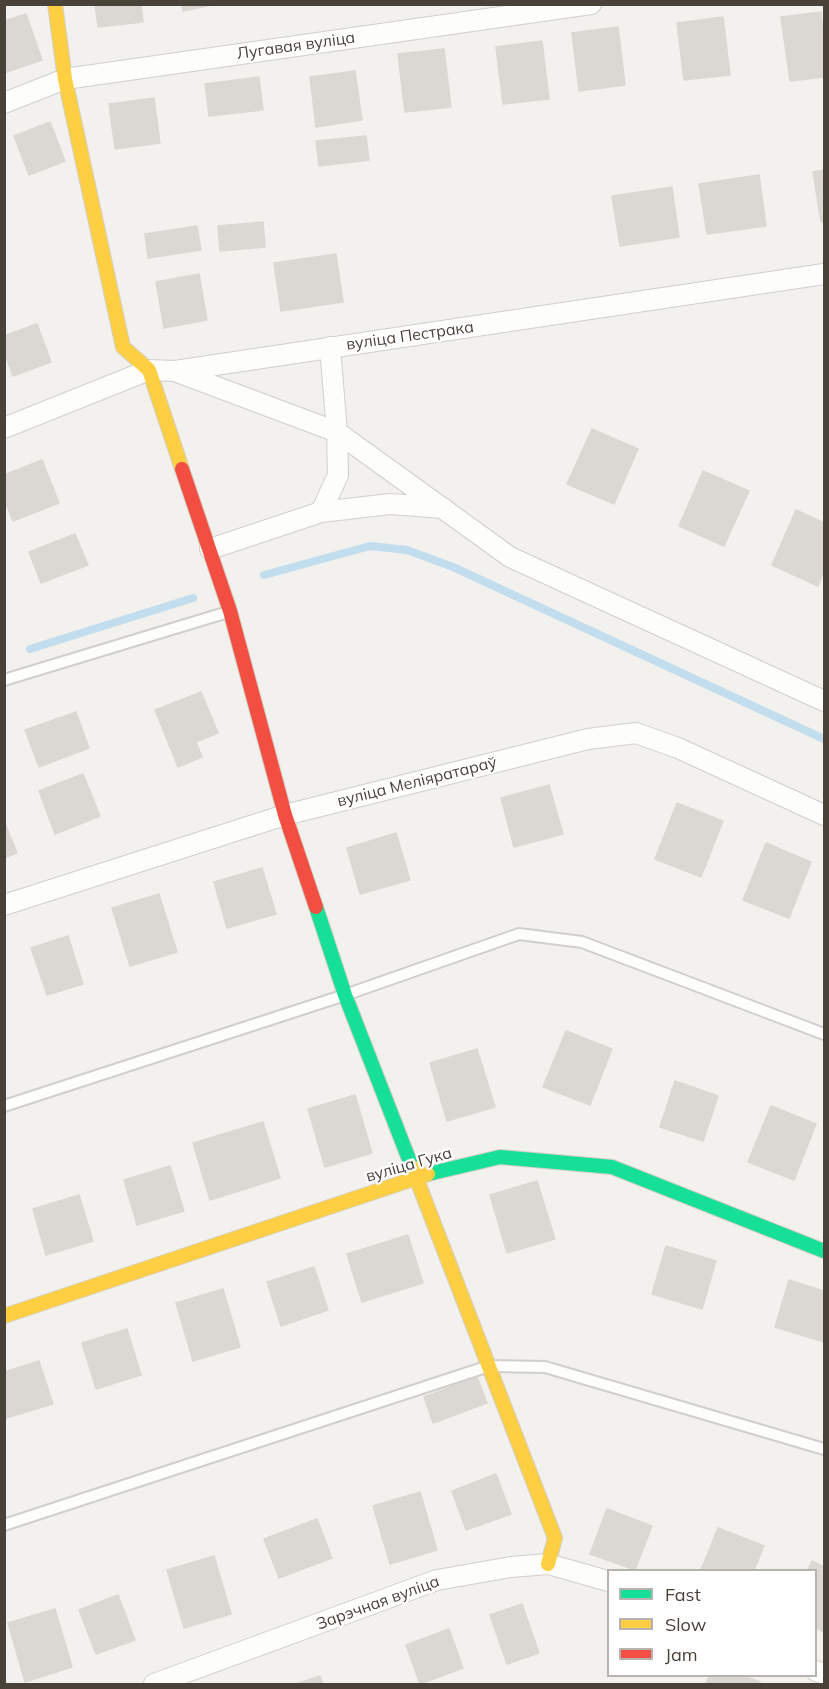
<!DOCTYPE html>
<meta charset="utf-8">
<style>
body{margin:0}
#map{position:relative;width:829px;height:1689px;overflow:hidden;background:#f3f1ed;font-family:Mulish,sans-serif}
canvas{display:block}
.frame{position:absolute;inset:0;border:6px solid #494239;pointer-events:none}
.legend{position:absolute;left:607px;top:1569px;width:210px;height:108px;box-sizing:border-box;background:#fff;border:2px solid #b6b3b0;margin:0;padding:8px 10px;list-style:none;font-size:18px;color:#494239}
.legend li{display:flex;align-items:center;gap:12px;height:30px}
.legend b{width:30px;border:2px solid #b6b3b0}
</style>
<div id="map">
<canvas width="829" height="1689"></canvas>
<div class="frame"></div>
<ul class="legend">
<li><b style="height:8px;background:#16e098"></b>Fast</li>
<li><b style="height:8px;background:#ffcf43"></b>Slow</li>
<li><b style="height:8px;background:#f24e42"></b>Jam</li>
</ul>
</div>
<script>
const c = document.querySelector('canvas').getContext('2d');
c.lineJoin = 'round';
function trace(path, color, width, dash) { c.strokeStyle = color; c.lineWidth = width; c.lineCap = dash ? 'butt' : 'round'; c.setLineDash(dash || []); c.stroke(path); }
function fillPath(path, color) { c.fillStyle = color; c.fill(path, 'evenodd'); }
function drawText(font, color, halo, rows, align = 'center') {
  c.font = font + ' Mulish,sans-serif'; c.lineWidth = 4.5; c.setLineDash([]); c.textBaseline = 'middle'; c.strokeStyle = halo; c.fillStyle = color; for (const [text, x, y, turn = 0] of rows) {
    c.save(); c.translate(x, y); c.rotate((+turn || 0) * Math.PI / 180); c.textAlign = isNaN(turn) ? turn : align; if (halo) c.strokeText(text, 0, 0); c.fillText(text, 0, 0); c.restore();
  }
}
trace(new Path2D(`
 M264,575l106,-29 37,4 46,17 371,172
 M30,649l163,-51`), '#c1ddee', 8);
const building = new Path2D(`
 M95,4h46l2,18 -45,5z
 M182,4h35l-34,7z
 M821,12l3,28v37l-34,4 -9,-64z
 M26,14l16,46 -38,13v-52z
 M723,17l7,58 -46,5 -7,-57z
 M618,27l7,58 -46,6 -7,-58z
 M542,41l7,58 -46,5 -7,-57z
 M444,49l7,58 -46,5 -7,-58z
 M355,71l7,49 -46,7 -6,-50z
 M259,77l4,33 -54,6 -4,-32z
 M154,98l6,45 -45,6 -6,-45z
 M50,122l15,39 -36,14 -15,-39z
 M366,136l3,24 -50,6 -3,-25z
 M824,170v51l-3,1 -8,-50z
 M759,175l7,51 -59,8 -8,-50z
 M672,187l7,50 -59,9 -8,-50z
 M263,222l2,25 -45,4 -2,-25z
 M197,226l4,24 -53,8 -3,-24z
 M336,254l7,48 -62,9 -7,-48z
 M199,274l8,46 -43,8 -8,-46z
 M37,324l14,38 -38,14 -9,-25v-15z
 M592,429l46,20 -24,55 -47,-20z
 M42,460l17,43 -46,18 -9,-22v-24z
 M703,471l46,20 -25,55 -45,-20z
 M796,510l28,13v47l-6,16 -46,-21z
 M75,534l13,31 -47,18 -12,-31z
 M201,692l17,41 -22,9 6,15 -24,10 -23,-57z
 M76,712l13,36 -50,19 -14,-37z
 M83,774l17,42 -45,18 -16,-43z
 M549,785l14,49 -49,13 -13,-49z
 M677,803l46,18 -22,56 -46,-18z
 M4,821l13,32 -13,5z
 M396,833l14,47 -50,14 -13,-46z
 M766,843l45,19 -22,56 -46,-18z
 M262,868l14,46 -49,14 -13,-46z
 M159,894l18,58 -47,14 -18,-58z
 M68,936l15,48 -36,11 -16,-47z
 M566,1031l46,18 -22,56 -47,-18z
 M477,1049l18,58 -48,14 -17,-58z
 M675,1081l43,15 -15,45 -43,-14z
 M355,1095l17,58 -47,14 -17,-58z
 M771,1106l45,18 -22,56 -46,-18z
 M263,1122l17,56 -70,22 -17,-57z
 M170,1166l14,45 -47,14 -13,-45z
 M537,1181l18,58 -48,14 -17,-58z
 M79,1195l14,46 -47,14 -13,-46z
 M408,1235l15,48 -61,19 -15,-48z
 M666,1246l50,15 -14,48 -50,-15z
 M314,1267l14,43 -47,16 -14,-44z
 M789,1280l35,11v51l-49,-15z
 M223,1289l17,58 -47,14 -17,-58z
 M127,1329l14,46 -45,14 -14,-46z
 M39,1361l14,43 -47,14 -2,-6v-40z
 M477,1377l10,26 -54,20 -9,-26z
 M496,1474l15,40 -45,16 -14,-39z
 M420,1492l17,58 -47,14 -17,-58z
 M607,1509l45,17 -17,44 -45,-16z
 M317,1519l15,39 -53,20 -15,-39z
 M718,1528l46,18 -10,24h-53z
 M214,1556l17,58 -47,14 -17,-58z
 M812,1561l12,6v65l-8,-4v-58h-8z
 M118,1595l17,45 -39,14 -17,-44z
 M522,1604l17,49 -32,11 -17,-49z
 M55,1609l17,58 -47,15 -17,-59z
 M449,1629l14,39 -43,16 -14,-39z
 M320,1676l3,8h-27z
 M709,1676h35l16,6 -1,2h-53z`);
fillPath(building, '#dbd8d4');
trace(building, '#dbd8d3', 1.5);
const lane = new Path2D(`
 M4,680l224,-68
 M4,1106l341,-111 174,-61 63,8 242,92
 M4,1525l485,-159 56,1 279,82`);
const street = new Path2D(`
 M4,103l61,-24 526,-75
 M177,372l160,60 173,125 314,144
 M4,428l145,-58 26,1 649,-97
 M321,512l17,-37 -1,-43 -7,-85
 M210,549l111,-37 69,-8 53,4
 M4,905l281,-90 303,-76 48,-6 42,15 146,67
 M816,1671l8,3
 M154,1684l283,-104 74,-13 37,-3 60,17`);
const fast = new Path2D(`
 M316,907l29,88 67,172
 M428,1174l72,-17 112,10 212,84`);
const slow = new Path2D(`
 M55,4l10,75 58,268 26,23 33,99
 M412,1167l143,371 -7,26
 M4,1316l424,-142`);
const jam = new Path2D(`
 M182,469l48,142 55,204 31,92`);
trace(lane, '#d1cfcb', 14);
trace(street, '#d1cfcb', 22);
trace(fast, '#d2cec4', 16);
trace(slow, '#d2cec4', 16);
trace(jam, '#d2cec4', 16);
trace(lane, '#fdfdfc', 10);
trace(street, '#fdfdfc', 20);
trace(fast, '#16e098', 14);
trace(slow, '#ffcf43', 14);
trace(jam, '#f24e42', 14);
drawText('16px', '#494239', '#fff', [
 ["Лугавая вуліца",296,46,-8],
 ["вуліца Пестрака",410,336,-8],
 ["вуліца Меліяратараў",417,782,-14],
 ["вуліца Гука",409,1165,-16],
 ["Зарэчная вуліца",378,1603,-20]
]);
</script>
